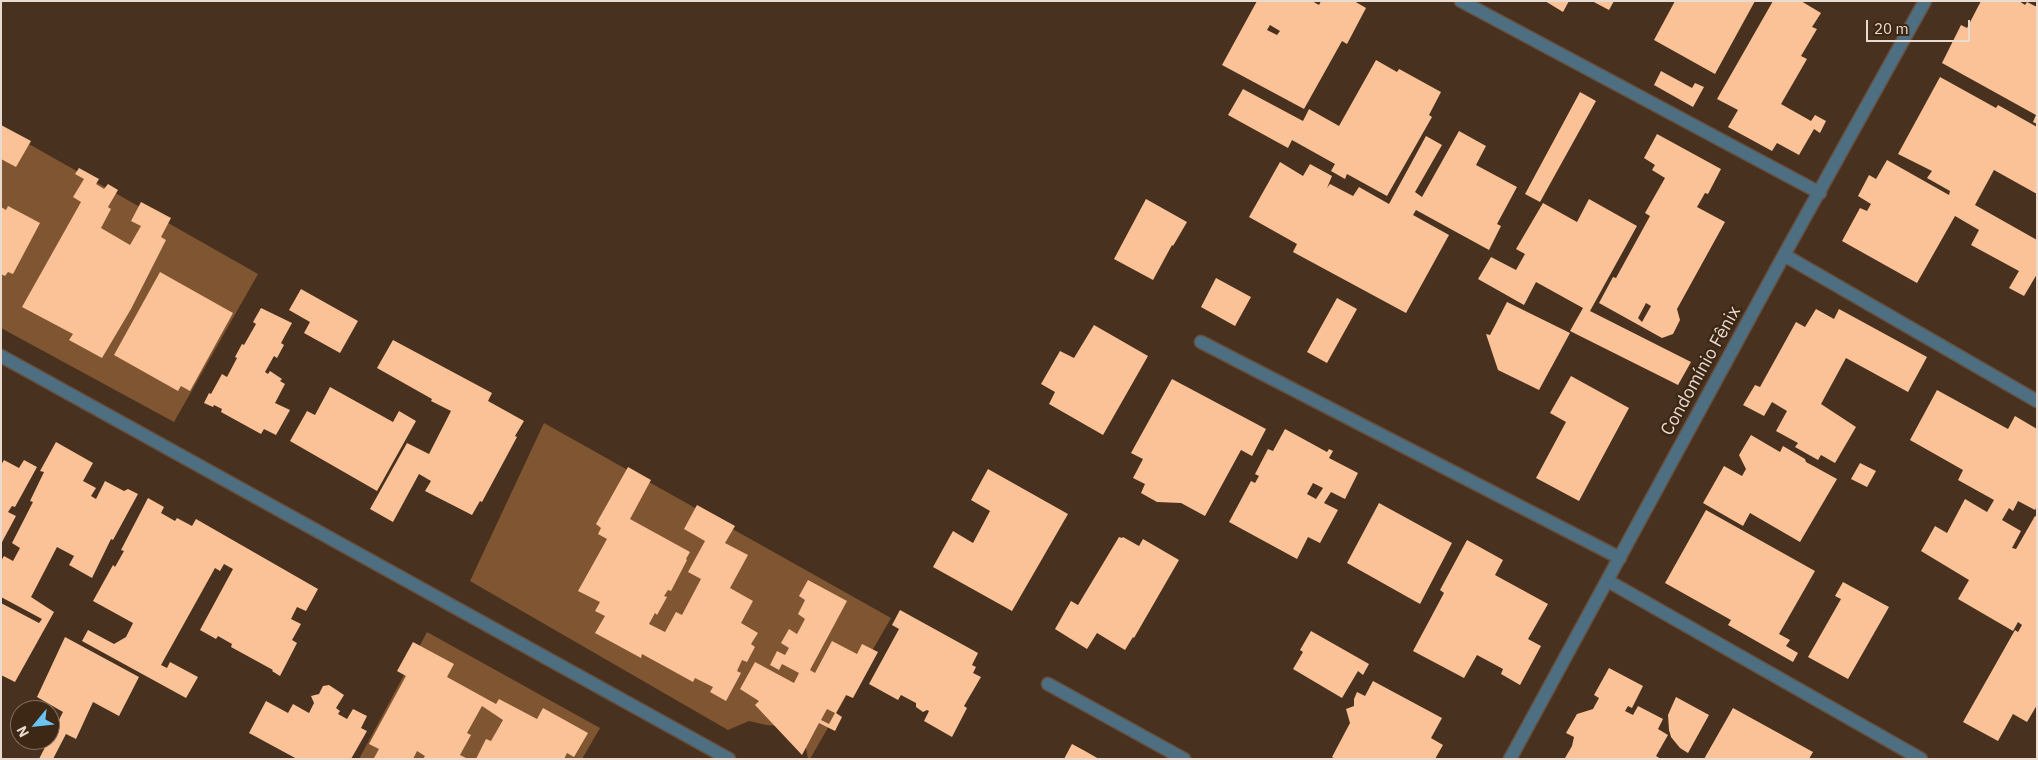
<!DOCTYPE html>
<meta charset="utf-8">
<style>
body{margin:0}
#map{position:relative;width:2038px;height:760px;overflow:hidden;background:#48311f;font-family:"IBM Plex Sans",sans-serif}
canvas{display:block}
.frame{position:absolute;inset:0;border:2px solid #eadbd0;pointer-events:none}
.north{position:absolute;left:10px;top:700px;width:50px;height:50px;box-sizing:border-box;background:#3d2715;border:1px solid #826f60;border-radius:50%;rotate:242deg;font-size:14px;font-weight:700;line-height:20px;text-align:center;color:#eadbd0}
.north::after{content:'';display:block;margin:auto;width:18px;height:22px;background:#6ac3f1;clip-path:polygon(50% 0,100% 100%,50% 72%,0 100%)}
.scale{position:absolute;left:1866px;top:20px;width:104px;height:22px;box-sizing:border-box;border:2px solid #eadbd0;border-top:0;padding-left:6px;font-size:15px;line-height:18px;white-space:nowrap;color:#eadbd0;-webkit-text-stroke:4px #3d2715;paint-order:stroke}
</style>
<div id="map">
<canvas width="2038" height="760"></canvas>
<div class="frame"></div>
<div class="north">N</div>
<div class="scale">20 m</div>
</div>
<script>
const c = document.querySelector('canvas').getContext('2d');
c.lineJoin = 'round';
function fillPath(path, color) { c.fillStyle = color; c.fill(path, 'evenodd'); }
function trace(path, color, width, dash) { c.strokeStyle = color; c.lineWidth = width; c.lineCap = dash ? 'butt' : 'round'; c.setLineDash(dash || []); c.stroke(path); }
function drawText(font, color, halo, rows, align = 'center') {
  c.font = font + ' "IBM Plex Sans",sans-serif'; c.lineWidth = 5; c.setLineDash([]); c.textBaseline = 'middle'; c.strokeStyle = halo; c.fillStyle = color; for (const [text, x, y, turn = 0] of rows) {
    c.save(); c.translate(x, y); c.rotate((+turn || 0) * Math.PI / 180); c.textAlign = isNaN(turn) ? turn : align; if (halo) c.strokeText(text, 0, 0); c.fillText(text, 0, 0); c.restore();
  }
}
fillPath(new Path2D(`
 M6,131l252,143 -84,148 -173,-94v-189z
 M544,423l347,195 -81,141h-2l-2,-11 -23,-22 -17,-1 -17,-4 -21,9 -258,-149z
 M427,632l173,96 -18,31h-223z`), '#805531');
fillPath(new Path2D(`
 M1257,1h55l7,4 2,-4h33l12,7 -19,36 -5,-3 -38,68 -82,-44zM1270,25l10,6 -3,4 -10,-5z
 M1545,1h24l-6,11z
 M1592,1h22l-5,9z
 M1675,1h80l-40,73 -61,-34z
 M1773,1h28l20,12 -9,14 5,2 -16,27 6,3 -26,45 30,17 4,-6 11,6 -6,12 -6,-4 -15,26 -22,-12 -5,8 -44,-24 10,-17 -21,-11z
 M1981,1h38l6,4 2,-3 10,5v117l-4,-2 3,-7 -94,-52 19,-38 6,3z
 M1376,60l21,12 2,-3 2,1 40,22 -12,23 3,2 -45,79 -40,-22 -2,5 -14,-8 4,-7 -43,-24 -4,8 -60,-33 15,-26 60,32 6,-12 30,17z
 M1661,71l31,17 3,-5 9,4 -11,20 -39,-22z
 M1940,77l56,31 2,-3 39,22v67l-43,-24 -19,35 62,35v34l-13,22 -15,-8 10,-17 -48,-26 8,-15 -24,-14 -38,67 -75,-42 18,-33 7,3 4,-7 -13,-8 11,-21 7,4 11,-19 62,35 1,-4 -23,-13 5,-7 -34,-17z
 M1580,92l16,9 -56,101 -15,-8z
 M1,125l30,16 -15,26 -15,-8z
 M1459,131l27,15 -10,19 41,22 -20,37 4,2 -12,24 -73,-40 -3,5 36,20 -43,78 -113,-61 4,-8 -48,-27 31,-55 23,14 7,-12 22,12 -5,12 3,-4 23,12 6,-9 30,17 37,-68 16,9 -27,47 7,5z
 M1657,134l64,35 -13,25 -3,-1 -8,14 28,15 -48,87 3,11 -7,14 -11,4 -63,-35 14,-26 3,1 34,-62 -5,-3 20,-35 -13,-8 3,-5 -11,-7zM1646,303l5,3 -9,16 -4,-4z
 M79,168l20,11 -3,5 8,5 4,-5 10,6 -10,17 3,2 -10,19 29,17 11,-19 -10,-5 10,-19 30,16 -10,19 5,3 -35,69 -29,49 -33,-18 4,-6 -51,-27 59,-105 -8,-5 11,-18 -9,-5z
 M1146,199l41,23 -14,24 -1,-1 -19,35 -39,-21z
 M1589,199l48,27 -47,85 101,51 -13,23 -108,-54 13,-23 -47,-26 -12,23 -46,-26 13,-22 25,13 9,-16 -9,-5 27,-46 34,19z
 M8,206l32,17 -27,51 -5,-2 -3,4 -4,-2v-67l5,3z
 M160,272l73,41 -43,78 -9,-5 -3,5 -64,-36z
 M1216,278l35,19 -16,29 -34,-19z
 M301,289l57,32 -18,32 -36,-20 6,-11 -21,-12z
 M1337,298l20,11 -30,54 -20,-11z
 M1507,302l63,31 -31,57 -41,-20 -12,-36 4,1z
 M261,308l31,15 -11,20 3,2 -7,13 -3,-2 -9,16 3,2 2,-3 12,8 -2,2 5,3 -10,19 15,7 -14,25 -12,-6 -3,5 -40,-22 1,-3 -8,-4 -1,2 -9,-4 5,-10 2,1 11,-20 5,3 10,-19 -2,-1 7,-13 2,1 12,-21 -3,-2z
 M1816,309l18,10 5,-10 88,48 -19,35 -62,-34 -25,46 35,23 -21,36 -14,-8 -3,5 -23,-13 3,-4 -22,-12 11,-20 -15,-9 -8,14 -21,-11 12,-20 5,2 36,-65 9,5z
 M1094,325l54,31 -45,79 -54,-31 6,-12 -14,-8 19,-33 14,7z
 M393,340l99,53 -4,8 36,20 -9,15 2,1 -35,65 -2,-1 -8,14 -47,-24 6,-10 -12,-7 -26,48 -23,-13 37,-66 22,11 22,-43 -20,-10 1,-2 -55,-31z
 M1571,376l58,32 -50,93 -43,-23 30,-56 -16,-9z
 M1172,379l94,50 -14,27 -11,-6 -36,66 -24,-13 -24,-1 -16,-9 4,-9 -12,-6 10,-19 -12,-6z
 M330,387l63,35 6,-11 17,10 -39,70 -87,-50 17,-30 8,4z
 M1937,390l71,39 7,-13 22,13v77l-2,4 -17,-9 -5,10 -4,-3 -7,12 19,11 -9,17 4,1 19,-33 2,1v188l-10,17 -14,-8 -15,27 -35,-19 52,-92 3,2 4,-7 -4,-3 -5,9 -55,-32 11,-19 -48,-29 14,-25 12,7 18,-34 22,13 7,-12 -36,-20 5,-10 -53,-30z
 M1285,429l42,23 2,-3 4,2 -4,7 29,15 -13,26 -14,-7 -7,11 14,7 -18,33 -12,-6 -11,22 -68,-37 22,-41 4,2 4,-7 -4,-2 13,-25 5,2zM1313,483l10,5 -7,11 -9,-5z
 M1751,435l29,17 3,-6 22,13 1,3 31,17 -37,63 -50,-29 -7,13 -40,-23 21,-37 18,10 4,-7 -7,-14z
 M56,442l37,21 -10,18 13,7 -5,8 5,3 9,-18 19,10 4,-2 10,5 -25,46 -2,-1 -19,39 -23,-13 5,-9 -17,-9 -26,50 23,15 -39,70 -14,-7v-72l38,20 3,-4 -41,-22v-36l3,-5 9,5 7,-13 -8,-5 21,-41 -3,-1 14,-29 -4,-1z
 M4,460l15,8 5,-8 13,7 -22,40 -3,-1 -4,6 8,4 -15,28v-79z
 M1860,463l16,8 -9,16 -16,-8z
 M628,467l23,13 -21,39 60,33 -4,7 1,1 -16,31 -3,-1 -4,6 3,1 -10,18 -2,-2 -6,11 16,8 11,-20 6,3 19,-36 -13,-7 17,-31 -21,-12 13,-24 38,21 -10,17 23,12 -18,33 23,13 -12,22 17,10 -7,11 4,3 -8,15 -5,-2 -5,11 4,2 -15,28 -16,-9 3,-5 -18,-9 -2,4 -51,-28 -1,4 -46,-25 10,-17 -10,-5 5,-9 -22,-11 29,-52 -9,-5 3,-6 -5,-4z
 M988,469l80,45 -56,97 -79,-44 20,-36 20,12 17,-32 -19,-11z
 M148,498l16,9 -3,6 14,8 2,-3 15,8 4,-7 122,70 -12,22 -9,-4 -6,12 10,5 -9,16 5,3 -17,33 -8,-5 1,-1 -42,-23 1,-3 -14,-8 -2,3 -16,-9 33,-61 -9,-5 -4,7 -5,-3 -54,97 6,3 3,-6 28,15 -12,21 -104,-57 6,-11 26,14 12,-7 7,-14 -40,-22 20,-36 2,2 9,-16 -3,-1z
 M1379,503l73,40 -32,61 -73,-41z
 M1706,510l109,61 -36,63 11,6 -4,6 12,7 -5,9 -65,-37 3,-5 -66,-37z
 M1119,537l3,1 1,-1 16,9 4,-7 36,21 -45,78 -1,-1 -8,13 -28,-17 -10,16 -32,-20 16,-28 7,4z
 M1467,540l36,20 -8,15 53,29 -20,35 13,7 -21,39 -19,-11 2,-5 -26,-14 -13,23 -51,-27 31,-58 -4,-3z
 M808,580l39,21 -37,69 5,3 17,-32 25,13 5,-10 16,8 -25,46 -7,-3 -10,18 6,4 -7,14 -16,-8 -17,32 -47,-50 4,-4 -19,-12 15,-27 39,21 5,-10 -17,-9 -3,6 -9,-5 7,-14 8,4 4,-7 -8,-5 8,-14 8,5 8,-15 -7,-5 7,-14 -6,-4zM827,709l8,4 -6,11 -8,-4z
 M1843,582l46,25 -41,72 -40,-22 33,-58 -6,-3z
 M900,610l78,43 -6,12 4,2 -3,6 8,4 -17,29 3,2 -15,29 -28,-16 5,-10 -2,-1 -4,2 -7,-5v-4l-15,-8 -3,5 -29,-16 30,-55 -7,-4z
 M1311,631l58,33 -6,11 -5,-4 -16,27 -49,-29 10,-17 -3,-2z
 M65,637l74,40 -20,39 -26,-14 -17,37 -10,-5 -13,25h-14l24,-47 -26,-15z
 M413,642l41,22 -7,13 49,27 3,-5 38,20 6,-11 45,25 -14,24 -7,-4 -3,6h-88l10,-20 5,2 12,-21 -21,-14 -15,27 4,2 -11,20 8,4h-45l2,-3 -8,-5 -4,8 -39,-1 5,-9 -10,-5 37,-68 -9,-5z
 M1609,668l34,18 -11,22 -4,-2 -3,5 8,4 5,-9 25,13 -5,10 10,6 -12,21 5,3 -96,-1 7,-12 2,-9 -8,-4 11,-19 16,-5 6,-11 -5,-3z
 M1373,681l69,37 -11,20 12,7 -8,14h-100l-3,-2 18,-34 -4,-14 8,-3v-7l3,-7 8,4z
 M329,685l15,10 -8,13 4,3 -2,3 9,5 6,-10 14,7 -6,12 6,3 -16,28h-54l-48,-26 17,-32 22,12 5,-9 16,9 5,-10 -3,-7 8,-2 4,-8z
 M1676,697l33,18 -21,38 -8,-5 -9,-11 -2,-7 -1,-15z
 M1733,708l80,44 -4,7h-105z
 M1072,744l13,7 14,8h-35z`), '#fac296');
const minor = new Path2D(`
 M1461,1l359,192
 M1784,255l253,146
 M1201,342l419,216
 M1,356l728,403
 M1608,581l313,178
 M1048,684l136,75
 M1510,759l274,-504 141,-254`);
trace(minor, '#65503f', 15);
trace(minor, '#4d6f81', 12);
drawText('18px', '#eadbd0', '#3d2715', [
 ["Condomínio Fênix",1701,371,-61]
]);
</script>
